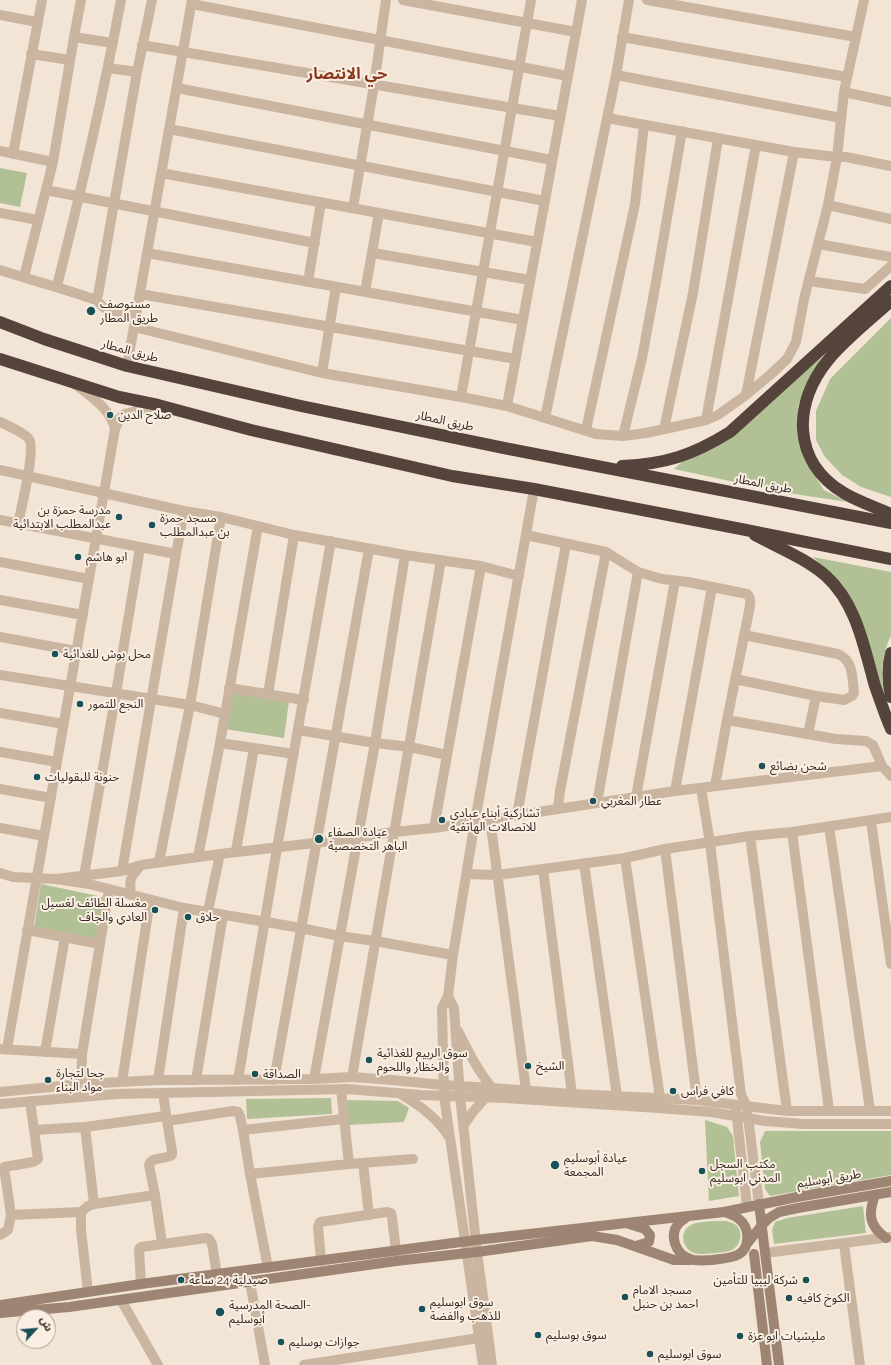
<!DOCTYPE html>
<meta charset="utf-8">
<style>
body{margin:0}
#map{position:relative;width:891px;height:1365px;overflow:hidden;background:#f2e5d6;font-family:Raleway,"Noto Sans Arabic",sans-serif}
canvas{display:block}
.north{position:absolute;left:16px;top:1309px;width:40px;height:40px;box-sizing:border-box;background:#faefe2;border:1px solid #aba096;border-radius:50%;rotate:64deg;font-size:11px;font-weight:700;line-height:16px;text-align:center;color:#342a24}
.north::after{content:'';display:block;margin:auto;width:14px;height:18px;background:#185157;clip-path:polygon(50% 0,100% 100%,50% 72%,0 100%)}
</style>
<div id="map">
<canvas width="891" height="1365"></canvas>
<div class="north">ش</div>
</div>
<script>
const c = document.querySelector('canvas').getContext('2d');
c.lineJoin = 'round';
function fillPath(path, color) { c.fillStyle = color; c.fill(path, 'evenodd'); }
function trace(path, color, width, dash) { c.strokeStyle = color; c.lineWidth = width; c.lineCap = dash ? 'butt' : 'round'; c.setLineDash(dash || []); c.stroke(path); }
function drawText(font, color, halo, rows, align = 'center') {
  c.font = font + ' Raleway,"Noto Sans Arabic",sans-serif'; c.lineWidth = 4; c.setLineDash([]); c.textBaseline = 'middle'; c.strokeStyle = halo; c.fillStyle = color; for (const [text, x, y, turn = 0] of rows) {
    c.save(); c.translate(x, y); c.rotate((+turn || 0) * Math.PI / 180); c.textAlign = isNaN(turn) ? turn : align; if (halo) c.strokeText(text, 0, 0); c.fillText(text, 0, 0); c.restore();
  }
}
fillPath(new Path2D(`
 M0,168l27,5 -7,34 -20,-4z
 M891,318v179l-30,-10 -19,-12 -17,-18 -9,-17v-29l14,-32z
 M827,353l-20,30 -9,23 -1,25 7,28 20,31 24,12 -67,-10 -107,-23 8,-7 80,-54z
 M813,557l78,15v64c-8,15 -10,32 -8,49 2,12 8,23 8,36l-15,-49 -49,-101z
 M229,692l60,9 -5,37 -60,-9z
 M41,884l62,13 -6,43 -63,-12z
 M331,1098l1,16 -85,5 -1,-20z
 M347,1100l51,1 11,7 -5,14 -55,3z
 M705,1120l22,7 6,9 6,60 -30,5z
 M765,1131h126v44l-121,21 -5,-7 -5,-47z
 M863,1206l3,27 -92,11 -2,-14 3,-8 12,-4z
 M726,1221c4,1 8,2 11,5 7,8 3,22 -8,25 -8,2 -21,3 -30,3 -16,-1 -23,-23 -6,-30 8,-3 24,-3 33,-3z`), '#b1c195');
trace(new Path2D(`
 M403,0l173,32
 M647,0l209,37
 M192,4l376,72
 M0,15l37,7
 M74,37l39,6
 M622,37l225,40
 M142,45l418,71
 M31,54l39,6
 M108,68l29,4
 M616,75l225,43
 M177,88l375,72
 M844,92l47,10
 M607,118l187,34 43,5h9l45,9
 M169,129l376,72
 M0,151l53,11
 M13,154l29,-154
 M161,173l376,69
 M46,190l269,53
 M828,205l63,14
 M353,208l21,-123 12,-85
 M0,213l38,7
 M818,244l73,13
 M147,253l376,67
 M373,253l157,27
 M0,270c31,10 62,18 93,29l2,-1 7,8 4,3 30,7
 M24,277l29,-115 21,-125 7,-37
 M809,281l56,8 26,-23
 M308,282l13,-80
 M57,286c24,-95 46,-190 64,-286
 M365,292l14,-79
 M140,294l376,65
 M95,298l3,-3 39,-223 15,-72
 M134,327l188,46 139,24 46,9 89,28 27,2 23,-3 60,-13 12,-5 28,-20 24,-20 17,-16 9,-17 8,-43 24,-94 9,-48 7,-65 20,-92
 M127,366l65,-366
 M322,373l14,-86
 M75,384c15,12 36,25 40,45
 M746,395l48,-243
 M461,397l70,-397
 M507,406l75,-406
 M545,418l71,-343 13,-75
 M706,420l50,-275
 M0,422c5,2 26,12 29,17 7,10 -8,70 -11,85
 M664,429l29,-136 25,-154
 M586,430l49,-226 9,-79
 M623,436l19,-78 14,-76 26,-151
 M0,470l184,41 37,6 73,18 111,20 76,11 38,10
 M0,520l176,34
 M526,535l80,17 32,20 24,7 26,3 59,12c5,4 3,11 2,17l-22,109 -12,66
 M0,562l89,17
 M0,600l83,15
 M0,637l76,14
 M0,675l190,30 35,9
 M735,679l81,17 28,4 8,-4 2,-3c-2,-15 0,-32 -16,-39l-94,-19
 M229,688l75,12
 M268,694l26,-159
 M0,713l64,11
 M727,720l109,19 30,2 7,4 9,21 9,10
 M298,730l77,13 35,4 37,8
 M808,734l8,-38
 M220,743l74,11
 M0,752l57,10
 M701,788l9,55 31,251 5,11 2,12 11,87
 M0,789l51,9
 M675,791l37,-204
 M636,797l39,-216
 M597,803l41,-231
 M558,808l2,-17 46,-239
 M517,815l49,-271
 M490,819l36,271
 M871,821l20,143
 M829,826l41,284
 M0,828l44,8
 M434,828l47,-262
 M792,832l37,278
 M750,836l37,275
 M665,849l32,251
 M236,851l18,-103
 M198,857l22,-114 38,-217
 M625,858l35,240
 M159,862l31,-157 31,-188
 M584,863l33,233
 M543,869l29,225
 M122,871l54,-317 8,-43
 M0,873l13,4 43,2 33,5 95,24 117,20 38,8 36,5 78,14
 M467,874l30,1 46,-6 82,-11 40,-9 85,-13 42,-4 99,-15
 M84,876l32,-183 24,-145
 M56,879l66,-8 19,-6 79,-11 137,-16 36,-6 41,-4 241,-37 207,-25
 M131,895c-2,-17 -1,-17 10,-30
 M208,911l12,-57
 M27,930l73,14
 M448,996l6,12 6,88 17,156 15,113
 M458,1031c10,20 20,40 34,57
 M0,1049l82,5
 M7,1049l108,-620 5,-11 5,-4 33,-9
 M45,1052l20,-115
 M352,1077c29,-172 60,-344 89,-517
 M314,1079l61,-336 30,-188
 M158,1080l26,-172
 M196,1080l27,-165
 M238,1080l39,-232 54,-307
 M274,1080l95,-531
 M122,1082l28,-182
 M341,1089l8,75 64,-5
 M81,1090l1,-36 27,-165
 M0,1092l81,-8 77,-4 156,-1 38,-2 40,3 51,5 49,3 80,6 125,6 90,11h104
 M163,1093l4,28 66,-10 5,1 2,4 3,14
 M402,1095c19,11 36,24 47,42
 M30,1101l8,58 -5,3 -29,5 7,48 70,-3
 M0,1104l116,-10 231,-5 74,6 84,3 153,10 53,4 54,9 39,3h87
 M736,1110l11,96
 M343,1119l-100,11 7,44 99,-10
 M464,1125l8,-12 14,-16
 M34,1130l51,-3
 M363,1163l6,52
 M250,1174l18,94
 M94,1204l-9,-77 81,-11
 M0,1235l8,-5 3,-15
 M162,1243l-7,-48 -6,-30c3,-9 15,-5 23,-10v-4l-5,-30
 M844,1244l16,121
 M765,1253l126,-16
 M321,1261l-3,-34 2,-5 67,-10 4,1 1,4 4,34
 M250,1282l15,83
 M141,1284l-2,-35 2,-2 65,-9 3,1 3,5 5,30
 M88,1292l-7,-62v-18l7,-6 6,-2 61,-9
 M121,1300l37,65
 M304,1365l175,-27
 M483,1365l-39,-269 -2,-88 6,-12 5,-41 22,-134 59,-332`), '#cab5a1', 10);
trace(new Path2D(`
 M875,1195c-7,19 -6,31 11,43
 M759,1204l20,161
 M724,1212l73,-15 94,-16
 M629,1224l16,5 5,6 -1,7 -13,4
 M746,1245l16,-20 7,-7 10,-6 19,-4 93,-16
 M754,1254l13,111
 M0,1305l141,-21 335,-44 248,-28c11,3 21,8 23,21 3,25 -17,25 -35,27 -7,0 -15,2 -22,-1 -15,-5 -22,-25 -10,-37 2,-2 6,-4 8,-6
 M0,1313l69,-6 327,-46 81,-9 115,-16 25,4 57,20h17`), '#9d8473', 10);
trace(new Path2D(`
 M891,301c-21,19 -44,37 -62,58 -37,44 -37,103 15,134 15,9 31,14 47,21
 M0,322l44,17 83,27 174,40 203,42 387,75
 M0,359l119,38 39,8 93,25 201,46 82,13 207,40 150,30
 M622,466c44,-2 71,-11 108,-34l161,-146
 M755,535c24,13 50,23 71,41 31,28 38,72 49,110 5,14 10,29 16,43
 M891,653c-4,15 -3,29 0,44`), '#55443b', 12);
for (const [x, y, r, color] of [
 [91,311,5,"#185157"],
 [110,415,4,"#185157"],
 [119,517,4,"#185157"],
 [152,525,4,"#185157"],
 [78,557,4,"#185157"],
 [55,654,4,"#185157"],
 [80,704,4,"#185157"],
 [762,766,4,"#185157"],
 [37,777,4,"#185157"],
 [593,801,4,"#185157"],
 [442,820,4,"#185157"],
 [319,839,5,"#185157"],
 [155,910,4,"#185157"],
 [188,917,4,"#185157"],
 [369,1060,4,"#185157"],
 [528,1066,4,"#185157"],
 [255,1074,4,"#185157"],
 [48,1080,4,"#185157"],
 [673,1091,4,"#185157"],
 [555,1165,5,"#185157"],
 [702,1171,4,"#185157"],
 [181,1280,4,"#185157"],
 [806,1280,4,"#185157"],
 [625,1297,4,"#185157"],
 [789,1298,4,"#185157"],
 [422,1309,4,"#185157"],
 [220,1312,5,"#185157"],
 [538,1335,4,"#185157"],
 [740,1336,4,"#185157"],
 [281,1342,4,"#185157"],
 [650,1354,4,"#185157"]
]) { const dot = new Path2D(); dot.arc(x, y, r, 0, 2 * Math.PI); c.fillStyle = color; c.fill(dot); trace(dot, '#faefe2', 1.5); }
drawText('12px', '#342a24', '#faefe2', [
 ["مستوصف",100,304],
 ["طريق المطار",100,318],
 ["صلاح الدين",118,415],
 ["مدرسة حمزة بن",111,510,"right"],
 ["عبدالمطلب الابتدائية",111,524,"right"],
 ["مسجد حمزة",160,518],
 ["بن عبدالمطلب",160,532],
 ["ابو هاشم",86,557],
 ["محل بوش للغدائية",63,654],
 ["النجع للتمور",88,704],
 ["شحن بضائع",770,766],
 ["حنونة للبقوليات",45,777],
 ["عطار المغربي",601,801],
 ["تشاركية أبناء عبادي",450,813],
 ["للاتصالات الهاتفية",450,827],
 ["عيادة الصفاء",328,832],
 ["الباهر التخصصية",328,846],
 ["مغسلة الطائف لغسيل",147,903,"right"],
 ["العادي والجاف",147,917,"right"],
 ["حلاق",196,917],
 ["سوق الربيع للغذائية",377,1053],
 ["والخظار واللحوم",377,1067],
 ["الشيخ",536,1066],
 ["جحا لتجارة",56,1073],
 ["مواد البناء",56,1087],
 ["الصداقة",263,1074],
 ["كافي فراس",681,1091],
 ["عيادة أبوسليم",564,1158],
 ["المجمعة",564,1172],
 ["مكتب السجل",710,1164],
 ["المدني ابوسليم",710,1178],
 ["صيدلية 24 ساعة",189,1280],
 ["شركة ليبيا للتأمين",798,1280,"right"],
 ["مسجد الامام",633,1290],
 ["احمد بن حنبل",633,1304],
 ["الكوخ كافيه",797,1298],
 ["سوق ابوسليم",430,1302],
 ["للذهب والفضة",430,1316],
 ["الصحة المدرسية-",229,1305],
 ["أبوسليم",229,1319],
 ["سوق بوسليم",546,1335],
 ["مليشيات ابو عزة",748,1336],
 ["جوازات بوسليم",289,1342],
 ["سوق ابوسليم",658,1354]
], 'left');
drawText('12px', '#342a24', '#faefe2', [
 ["طريق المطار",130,351,15],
 ["طريق المطار",445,421,12],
 ["طريق المطار",763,484,11],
 ["طريق أبوسليم",829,1179,-9]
]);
drawText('bold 16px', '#87371a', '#faefe2', [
 ["حي الانتصار",347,74]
]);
</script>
